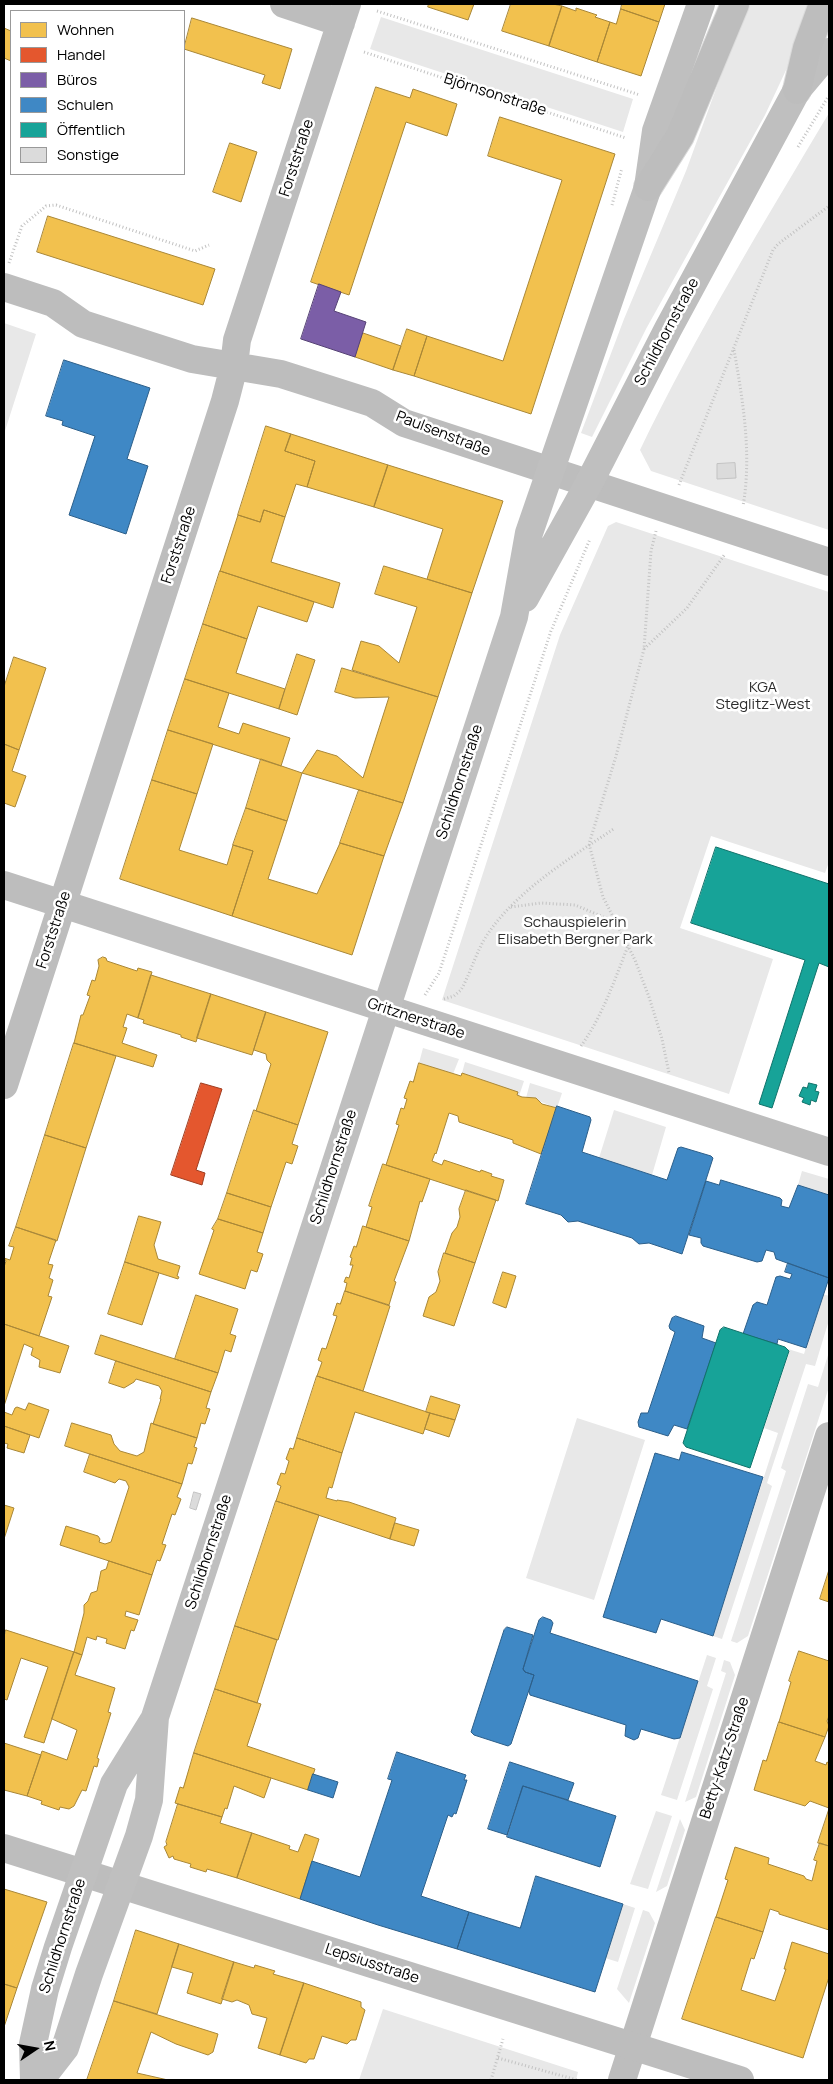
<!DOCTYPE html>
<meta charset="utf-8">
<style>
body{margin:0}
#map{position:relative;width:833px;height:2084px;overflow:hidden;background:#fff;font-family:Manrope,sans-serif}
canvas{display:block}
.frame{position:absolute;inset:0;border:5px solid #000;pointer-events:none}
.legend{position:absolute;left:10px;top:10px;width:175px;height:165px;box-sizing:border-box;background:#fff;border:1px solid #999;margin:0;padding:6px 9px;list-style:none;font-size:15px;color:#000}
.legend li{display:flex;align-items:center;gap:10px;height:25px}
.legend b{width:25px;border:1px solid #999}
.north{position:absolute;left:10px;top:2024px;width:50px;height:50px;-webkit-text-stroke:4px #fff;paint-order:stroke;rotate:78deg;font-size:14px;font-weight:700;line-height:20px;text-align:center;color:#000}
.north::after{content:'';display:block;margin:auto;width:18px;height:22px;background:#000;clip-path:polygon(50% 0,100% 100%,50% 72%,0 100%)}
</style>
<div id="map">
<canvas width="833" height="2084"></canvas>
<div class="frame"></div>
<ul class="legend">
<li><b style="height:14px;background:#f2c14e"></b>Wohnen</li>
<li><b style="height:14px;background:#e4572e"></b>Handel</li>
<li><b style="height:14px;background:#7b5ea7"></b>Büros</li>
<li><b style="height:14px;background:#3f88c5"></b>Schulen</li>
<li><b style="height:14px;background:#17a398"></b>Öffentlich</li>
<li><b style="height:14px;background:#dbdbdb"></b>Sonstige</li>
</ul>
<div class="north">N</div>
</div>
<script>
const c = document.querySelector('canvas').getContext('2d');
c.lineJoin = 'round';
function fillPath(path, color) { c.fillStyle = color; c.fill(path, 'evenodd'); }
function trace(path, color, width, dash) { c.strokeStyle = color; c.lineWidth = width; c.lineCap = dash ? 'butt' : 'round'; c.setLineDash(dash || []); c.stroke(path); }
function drawText(font, color, halo, rows, align = 'center') {
  c.font = font + ' Manrope,sans-serif'; c.lineWidth = 5; c.setLineDash([]); c.textBaseline = 'middle'; c.strokeStyle = halo; c.fillStyle = color; for (const [text, x, y, turn = 0] of rows) {
    c.save(); c.translate(x, y); c.rotate((+turn || 0) * Math.PI / 180); c.textAlign = isNaN(turn) ? turn : align; if (halo) c.strokeText(text, 0, 0); c.fillText(text, 0, 0); c.restore();
  }
}
fillPath(new Path2D(`
 M747,4h67l-19,47 -30,64 -119,214 -54,108 -11,-4 43,-114 62,-148z
 M381,17l252,82 -10,33 -253,-83z
 M829,113v417l-178,-59 -11,-21c56,-116 123,-226 189,-337z
 M4,323l32,11 -32,100z
 M616,522l213,70v270l-4,11 -114,-37 -31,92 93,31 -44,135 -287,-94 118,-365 48,-109z
 M423,1048l36,11 -6,15 -34,-11z
 M465,1062l59,19 -5,15 -2,-1v-3l-55,-19z
 M530,1083l32,10 -5,15c-12,-4 -20,-9 -31,-10z
 M614,1110l52,17 -14,48 -53,-17z
 M802,1171l27,8v16l-31,-10z
 M823,1294l6,2v24l-14,46 -9,-2 -39,119 5,3 -50,153 -9,-3 65,-203 -14,-5 25,-75 -1,-4 16,5z
 M829,1352v35l-81,249 -11,7 -6,-2 55,-170 -5,-3 27,-84 10,3z
 M577,1418l68,22 -51,160 -68,-22z
 M707,1655l9,3 -9,28 6,3 -36,111 -16,-5z
 M724,1660l6,2 5,13 -39,122 -11,5 41,-129 -5,-2z
 M656,1811l16,5 -24,73 -18,-5z
 M680,1819l5,11 -18,56 -11,6z
 M623,1904l12,4 -17,54 -13,-4z
 M643,1910l6,2 6,11 -26,80 -12,-14z
 M383,2009l195,63 -2,8h-217z`), '#e8e8e8');
const homes = new Path2D(`
 M429,4h45l-6,16 -40,-13z
 M511,4h42l9,2 -13,40 -47,-15z
 M622,4h43l-6,18 -38,-13z
 M562,6l14,5v-3l21,7 -2,2 15,5 -13,40 -48,-16z
 M621,9l38,13 -18,54 -44,-14 13,-40 6,2z
 M192,18l100,31 -12,40 -18,-6 3,-8 -81,-26z
 M4,28l7,3v30l-7,-3z
 M376,87l34,11 3,-9 44,15 -10,32 -41,-14 -57,173 -38,-13z
 M500,117l115,37 -84,260 -117,-38 13,-40 76,25 59,-181 -74,-24z
 M230,143l27,9 -16,50 -28,-10z
 M48,216l167,53 -12,36 -166,-53z
 M407,329l20,7 -13,40 -21,-6z
 M363,333l38,13 -8,24 -38,-13z
 M266,426l25,8 -6,17 30,10 -8,26 -11,-3 -11,33 -21,-7 -4,12 -22,-7z
 M291,434l97,31 -14,42 -67,-20 8,-26 -30,-10z
 M388,465l115,36 -31,92 -45,-14 16,-50 -69,-22z
 M264,510l21,7 -14,45 69,21 -7,25 -113,-37 18,-56 22,7z
 M384,566l88,27 -34,104 -86,-27 9,-29 18,5 20,17 18,-56 -42,-13z
 M220,571l94,31 -7,20 -49,-16 -11,33 -44,-15z
 M203,624l44,15 -11,34 49,16 -6,20 -94,-30z
 M297,654l18,6 -18,55 -18,-6z
 M14,657l32,11 -27,82 -15,-6v-57z
 M342,668l96,29 -35,106 -101,-30 15,-23 20,6 26,22 26,-81 -34,1 -20,-6z
 M185,679l44,14 -11,34 21,7 4,-11 47,15 -9,28 -113,-36z
 M168,730l45,14 -16,50 -45,-14z
 M4,744l15,6 -7,21 14,5 -11,31 -11,-4z
 M261,759l41,14 -15,48 -41,-13z
 M152,780l45,14 -18,56 48,15 6,-20 20,6 -21,65 -112,-37z
 M359,790l44,13 -19,53 -44,-13z
 M246,808l41,13 -19,58 49,15 23,-51 44,13 -32,99 -120,-39 21,-65 -20,-6z
 M103,957l3,1 1,3 30,10 1,-3 14,4 -14,46 -11,-4 -4,13 4,1 -5,15 35,12 -4,12 -79,-24 7,-28h2l7,-19 -3,-1 5,-15 3,1 4,-15 -1,-6z
 M151,975l60,19 -15,48 -15,-5v-2l-38,-12 1,-3 -6,-2z
 M211,994l55,18 -14,43 -55,-17z
 M266,1012l62,20 -30,93 -42,-14 15,-47 -4,-4 -1,-6 -12,-4z
 M74,1043l42,13 -30,92 -41,-13z
 M419,1063l42,13 1,-3 56,19 -1,3 5,2 14,1 6,6 15,4 -16,46 -28,-11v-3l-54,-18 -1,-6 -9,-3 -13,41 -1,-1 -3,8 10,4 2,-5 36,12 1,-2 11,4 -1,2 13,4 -6,21 -112,-36 13,-40 -3,-1 5,-16 3,1 3,-10 -3,-1 6,-17 3,1z
 M254,1110l44,15 -6,19 6,2 -6,18 -6,-2 -15,45 -44,-14z
 M45,1135l41,13 -29,93 -41,-14z
 M383,1164l47,15 -8,23 -2,-1 -11,40 -43,-14 6,-20 -3,-1z
 M466,1190l30,10 -21,63 -30,-10 7,-20 5,-6 3,-10 -1,-8z
 M227,1193l44,14 -8,26 -45,-14z
 M139,1216l22,6 -7,23 4,14 22,7 -3,10 2,1 -1,2 -53,-17z
 M218,1219l45,14 -6,19 6,2 -6,18 -6,-2 -6,19 -46,-15 15,-44 -2,-1z
 M363,1226l46,15 -15,40 2,1 -7,23 -44,-14 2,-8 -3,-1 2,-5 3,1 4,-13h-3l2,-7 -2,-1 4,-11 2,1z
 M16,1227l40,13 -8,24 5,1 -4,13 4,2 -5,16 4,1 -13,39 -35,-12v-57l2,-6 -2,-3 6,2 4,-13 -5,-1z
 M444,1253l31,10 -21,63 -31,-10 6,-19 7,-5 4,-11 -2,-9z
 M125,1262l34,11 -17,52 -34,-11z
 M503,1272l13,4 -10,32 -13,-5z
 M345,1291l45,15 -27,85 -46,-15 5,-14 -4,-2 4,-12 4,1 11,-33 -4,-1 4,-12 3,1z
 M196,1295l42,14 -8,25 6,2 -1,3 -4,13 -6,-2 -7,23 -43,-14z
 M4,1324l65,22 -9,27 -21,-6 1,-7 -9,-5 2,-7 -9,-4 -20,62z
 M101,1335l117,38 -7,19 -116,-38z
 M116,1361l95,31 -5,16 4,1 -5,15 -4,-1 -4,15 -44,-14 8,-25h-1l2,-8 -3,-5 -23,-7 -2,3 -10,6 -15,-5z
 M317,1376l113,37 -7,21 -68,-22 -13,41 -45,-15z
 M431,1396l29,9 -5,15 -29,-8z
 M29,1403l20,7 -10,28 -35,-12v-14l8,3 3,-7 2,-1 8,3z
 M430,1413l25,7 -6,17 -24,-8z
 M72,1423l39,12 3,9 6,7 17,5 7,-4 7,-29 46,15 -3,9 3,1 -5,16 -4,-1 -6,21 -117,-38z
 M4,1426l26,9 -6,18 -17,-5 1,-4 -4,-1z
 M297,1438l45,15 -10,35 -3,-1 -3,11 11,3v-1l12,2 47,16 -6,21 -114,-38 5,-15 -4,-2 4,-11 4,1 4,-13 -3,-2 4,-11 3,1z
 M90,1454l92,30 -5,13 4,2 -6,16 -3,-1 -10,30 4,1 -6,16 -3,-1 -5,15 -92,-30 6,-19 32,10 2,3 -1,3 6,2 6,-2 18,-55 -3,-6 -7,-2 -4,4 -31,-11z
 M276,1501l43,14 -41,125 -43,-14z
 M4,1505l10,3 -10,31z
 M395,1523l24,7 -5,16 -24,-7z
 M109,1561l43,14 -13,40 -13,-4 -1,5 13,4 -4,11 -3,-1 -6,19 -19,-6 1,-4 -10,-3 -1,4 -9,-3 -5,18 -8,-3 10,-39v-8l4,-4 3,-8 6,-2 4,-20 5,-2z
 M829,1570v32l-9,-3z
 M235,1626l42,14 -20,63 -42,-14z
 M6,1630l68,22 -30,91 -20,-6 24,-70 -27,-9 -14,42 -3,-1v-62z
 M799,1651l30,10v55l-2,5 2,5 -4,11 -46,-15 12,-40 -2,-1z
 M74,1652l8,3 -7,20 40,13 -7,24 3,1 -14,45 2,1 -2,8 -3,-1 -8,25 -4,-1 -8,16 -5,3 -9,-2 -1,3 -18,-6 1,-3 -15,-5 15,-45 25,9 10,-30 -25,-11z
 M215,1689l46,15 -14,42 68,23 -7,21 -114,-37z
 M779,1722l46,15 -10,24 11,4 1,-3 2,1v45l-19,-7 -5,5 -51,-16 9,-30 3,1z
 M4,1743l37,12 -14,41 -23,-6z
 M194,1753l77,25 -7,20 -30,-12 -7,23 -2,-1 -3,9 -47,-14 5,-16 3,1z
 M178,1804l44,13 -2,6 32,10 -15,45 -30,-9 -1,3 -16,-5 1,-3 -17,-5 -1,-3 -4,2 -5,-11 3,-2 -1,-3z
 M829,1809v37l-11,-3z
 M252,1833l38,13 -1,3 9,3 7,-18 14,5 -19,60 -63,-21z
 M820,1843l9,3v84l-50,-16v-2l-9,-3 -7,23 -47,-15 12,-37 -3,-1 10,-32 34,11 -1,6 36,12 2,3 6,2 5,-20 -3,-1z
 M4,1889l43,13 -30,86 -13,-4z
 M716,1917l47,15 -9,27 -3,-1 -10,32 34,11 11,-32h-2l8,-27 37,12v23l-26,81 -121,-39z
 M136,1930l43,14 -22,70 -43,-13z
 M179,1944l55,18 -13,42 -34,-11 6,-20 -21,-6z
 M234,1962l20,6 1,-3 20,6 -2,3 31,9 -24,72 -22,-7 9,-30 -15,-4 -3,-9 -12,-5 -5,2 -10,-3z
 M304,1983l57,19v5l4,3 -9,30h-5l-4,4 -25,-8 -8,23h-5l-3,4 -26,-8z
 M4,1984l13,4 -13,39z
 M114,2001l104,33 -5,18 -5,3 -32,-11 -25,-12 -14,41 31,7h-81z`);
fillPath(homes, '#f2c14e');
trace(homes, '#a98737', 1);
const shops = new Path2D(`
 M201,1083l21,6 -26,81 9,3 -3,12 -31,-10z`);
fillPath(shops, '#e4572e');
trace(shops, '#a03d20', 1);
const offices = new Path2D(`
 M319,284l22,8 -7,19 32,11 -11,35 -54,-18z`);
fillPath(offices, '#7b5ea7');
trace(offices, '#564275', 1);
const schools = new Path2D(`
 M64,360l86,28 -23,71 21,7 -22,68 -57,-19 26,-79 -33,-11 1,-4 -17,-5z
 M557,1106l33,11 1,3 -9,32 85,28 11,-32 3,-1 30,9 2,2 -31,96 -33,-11 -10,1 -7,-6 -54,-17 -10,1 -7,-7 -35,-11z
 M721,1180l59,18 2,2 -1,6 8,2 9,-23 31,10v83l-53,-19 -2,-7 -8,-2 -4,11 -5,1 -54,-16 -2,-3v-5l-12,-3 17,-54 13,4z
 M788,1263l41,15 -23,70 -28,-9 -1,5 -34,-10 10,-29 4,-3 10,3 9,-28 4,-1 10,3 2,-5 -7,-2z
 M676,1316l28,10 -2,12 14,5 -29,86 -13,-4 -6,11 -29,-9 -1,-5 3,-9h7l27,-81 -5,-3 -1,-3 3,-8z
 M682,1452l81,25 -50,159 -52,-17 -5,14 -53,-16 52,-164 24,7z
 M543,1617l8,3 2,3 -3,10 148,48 -18,57 -6,1 -33,-10 -3,9 -4,2 -9,-4 1,-11 -96,-30 -1,-4 5,-16 -9,-3 -2,-3 16,-49z
 M507,1627l26,8 -10,34 2,3 9,3 -23,69 -3,2 -34,-11 -3,-3 33,-102z
 M397,1752l69,23 -2,5h3l-11,34 -2,-1 -2,4 -4,-2 -27,81 48,16 -12,37 -79,-24 -78,-26 12,-38 48,16 32,-97 -4,-1z
 M510,1762l64,21 -6,17 -45,-14 -16,49 -19,-6z
 M313,1774l25,8 -5,16 -25,-8z
 M523,1786l93,30 -16,51 -93,-30z
 M536,1876l87,28 -28,88 -138,-43 12,-37 51,16z`);
fillPath(schools, '#3f88c5');
trace(schools, '#2c5f8a', 1);
const public = new Path2D(`
 M716,847l113,37v-2v85l-10,-4 -47,145 -13,-4 46,-144 -114,-37z
 M809,1083l8,2 -2,6 4,1 -3,10 -5,-2 -1,5 -8,-3 2,-4 -5,-2 4,-9 4,1z
 M724,1327l61,20 4,4 -39,117 -64,-21 -3,-4 37,-113z`);
fillPath(public, '#17a398');
trace(public, '#10726a', 1);
const building = new Path2D(`
 M735,463l1,15 -19,1v-15z
 M194,1492l7,2 -5,16 -6,-2z`);
fillPath(building, '#dbdbdb');
trace(building, '#c3c3c3', 1);
const motorway = new Path2D(`
 M797,90l10,-42 16,-44
 M648,187l32,-51 55,-132`);
trace(motorway, '#dbdbdb', 30);
trace(new Path2D(`
 M377,11l263,84
 M364,52l262,86
 M798,147l30,-50
 M612,205l10,-37
 M9,263l13,-37 24,-20 10,-1 139,46 14,-6
 M734,350c9,51 18,105 9,156
 M679,485l94,-235 5,-6 51,-38
 M656,531l-5,20 -7,98 43,-41 38,-54
 M644,649l-28,107 -27,88 14,53 32,63 14,37 13,42 7,34
 M511,907l30,-4 34,2 40,17
 M425,995l14,-22 112,-342 39,-92
 M444,999l10,-3 7,-6c10,-18 15,-38 26,-55 30,-45 85,-78 128,-107
 M581,1046c22,-31 33,-65 47,-100
 M498,2058l79,22
 M491,2080l12,-41`), '#c2c2c2', 3, [1, 2.5]);
trace(new Path2D(`
 M284,4l57,19
 M4,287l49,16 30,21 109,35 89,15 91,29 32,20 425,139
 M4,885l825,267
 M4,1085l221,-684 9,-35 3,-26 110,-336
 M622,2080l207,-644`), '#bdbdbd', 28);
trace(new Path2D(`
 M4,1848l736,232`), '#bdbdbd', 28);
trace(new Path2D(`
 M525,598l63,-113 80,-156 129,-239 32,-38
 M34,2080l-1,-36 12,-55 13,-42 56,-163 39,-63
 M40,2080l25,-32 24,-74 50,-138 10,-36 6,-83 359,-1100 15,-84 119,-346 8,-56 45,-127`), '#bfbfbf', 28);
trace(motorway, '#bdbdbd', 28);
drawText('15px', '#000', '#fff', [
 ["Björnsonstraße",495,95,18],
 ["Forststraße",297,158,-72],
 ["Schildhornstraße",667,332,-62],
 ["Paulsenstraße",443,434,21],
 ["Forststraße",179,545,-72],
 ["Schildhornstraße",460,782,-72],
 ["Forststraße",54,930,-72],
 ["Gritznerstraße",416,1019,18],
 ["Schildhornstraße",334,1167,-72],
 ["Schildhornstraße",209,1552,-72],
 ["Betty-Katz-Straße",725,1758,-72],
 ["Schildhornstraße",63,1936,-72],
 ["Lepsiusstraße",372,1964,18]
]);
drawText('15px', '#2c2c2c', '#fff', [
 ["KGA",763,688],
 ["Steglitz-West",763,705],
 ["Schauspielerin",575,923],
 ["Elisabeth Bergner Park",575,940]
]);
</script>
